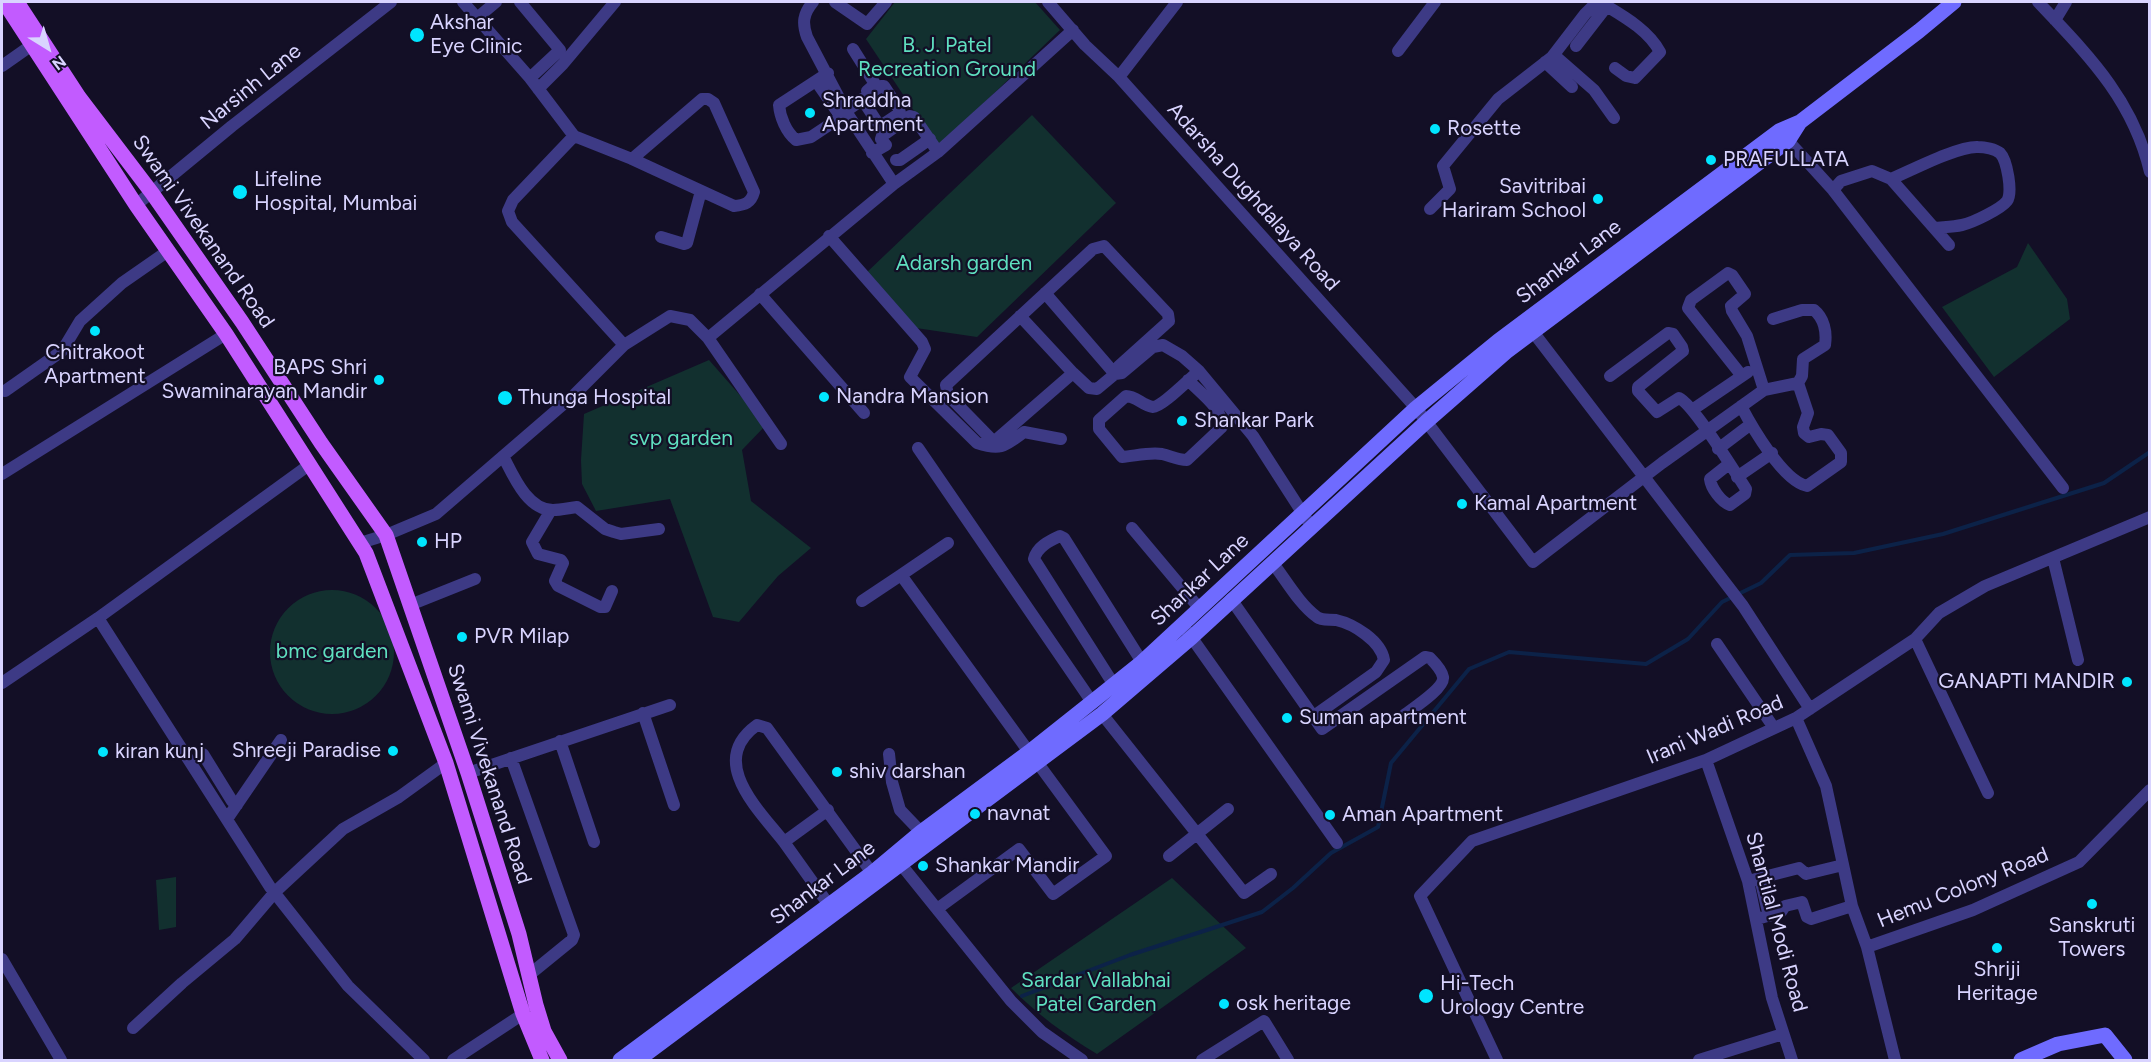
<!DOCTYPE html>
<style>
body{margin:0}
#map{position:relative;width:2151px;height:1062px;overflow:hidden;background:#130f26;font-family:Figtree,sans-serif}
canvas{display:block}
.frame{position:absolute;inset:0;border:3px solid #d9d4ff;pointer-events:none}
.north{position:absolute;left:18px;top:18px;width:60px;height:60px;-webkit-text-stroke:4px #130f26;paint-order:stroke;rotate:143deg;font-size:16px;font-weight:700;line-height:24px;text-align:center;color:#d9d4ff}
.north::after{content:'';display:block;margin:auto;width:21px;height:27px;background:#d9d4ff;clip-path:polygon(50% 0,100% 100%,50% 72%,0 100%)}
</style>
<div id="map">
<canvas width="2151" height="1062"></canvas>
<div class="frame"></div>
<div class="north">N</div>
</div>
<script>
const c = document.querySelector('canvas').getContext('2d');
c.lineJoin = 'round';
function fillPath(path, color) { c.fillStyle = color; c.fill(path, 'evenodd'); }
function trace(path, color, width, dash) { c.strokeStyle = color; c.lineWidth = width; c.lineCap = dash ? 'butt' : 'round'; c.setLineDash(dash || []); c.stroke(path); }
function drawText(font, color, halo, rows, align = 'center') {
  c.font = font + ' Figtree,sans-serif'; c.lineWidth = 4.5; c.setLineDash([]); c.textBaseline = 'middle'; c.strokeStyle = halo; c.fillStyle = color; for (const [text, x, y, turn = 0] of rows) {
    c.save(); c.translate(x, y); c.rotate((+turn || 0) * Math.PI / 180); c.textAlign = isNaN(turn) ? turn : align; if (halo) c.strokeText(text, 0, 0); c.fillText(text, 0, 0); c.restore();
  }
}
fillPath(new Path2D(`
 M895,2h140l25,28 -122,117 -72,-108z
 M1032,115l84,88 -139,134 -61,-9 -51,-54z
 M2028,243l39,56 3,20 -76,58 -52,-70 75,-40z
 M709,360l57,65 -24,25 9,51 60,47 -33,28 -39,46 -26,-5 -43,-118 -74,12 -14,-27 -1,-24 3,-46z
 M270 652a62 62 0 1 1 124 0a62 62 0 1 1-124 0Z
 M176,877v50l-17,3 -3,-50z
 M1172,878l74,70 -149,106c-32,-19 -60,-40 -86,-66z`), '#12302f');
trace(new Path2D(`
 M1022,996l108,-41 132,-43 31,-24 38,-35 47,-26 13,-64 78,-94 40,-17 137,12 42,-25 34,-37 39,-19 29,-28 64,-2 89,-19 161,-51 46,-31`), '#0c2248', 4);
trace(new Path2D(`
 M463,2l67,76 44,58 -61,64 -5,11 4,11 112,123 46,-29 20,4 18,18 186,-154 -47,-71 -40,-76c-5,-14 -4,-23 6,-35
 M520,2l40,48 -30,28
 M835,2l32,22 19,-22
 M1048,2l37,43 34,32 297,331 117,154 129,-99 102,-73 34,-7 4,-7 1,-17 22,-14c2,-13 -1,-27 -11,-35h-12l-29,9
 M1600,2c21,13 48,27 60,50l-25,26 -9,-2 -11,-8
 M2038,2c49,52 95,97 112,170
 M477,18l19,-16
 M2055,20l11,-18
 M1576,46l31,-40
 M853,49l22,35 -8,7
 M1398,51l37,-49
 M1554,55l40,35 20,28
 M1545,62l27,25
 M2,66l37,-26
 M828,73l-49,32c1,12 7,27 17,35l15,-3 36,-24
 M1119,77l58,-75
 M816,81l25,36
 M538,89l25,-25 52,-62
 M846,111c12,-8 24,-17 35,-25h3l15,23 1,4 -18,12h-3l-17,-26
 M1782,134l51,56 230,298
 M574,136l58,23 102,47c11,-1 17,-3 20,-14l-40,-89 -6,-4h-6l-70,60
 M872,153l14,-8 -5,-6 1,-3 28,-20 4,1 24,35
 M896,160h4l30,-21
 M1891,179c21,-9 67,-33 87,-32 7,0 17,2 22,6 7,7 13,40 7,48 -6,8 -35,22 -45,24 -9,2 -19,2 -28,3
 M894,184l44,-32 135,-122
 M1833,190l8,-9 31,-10 19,8 58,66
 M136,205l96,-79 159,-124
 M1430,209l20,-20 -7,-23 55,-67 54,-42 33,-43 12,-12
 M829,236l93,106 3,7 -15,28 67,66c24,8 28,3 47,-11l37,7
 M661,237l23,7 3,-1 14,-52
 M1045,293l70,81 4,-8 50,-45 -1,-7 -64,-68 -11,3 -147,136 2,10 44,45 5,-1 76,-66 16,15 8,1 18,-15 7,-1 31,-26 10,-2 19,11 17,15 54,65 54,84
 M760,294l104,119
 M1020,316l53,57
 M1527,324l216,282 67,103
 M708,338l73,106
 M1610,376l58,-43 5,1 9,13 1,4 -45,36v4l19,21 22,-14c14,6 56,74 67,91l-1,5 -15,11c-9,-3 -19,-17 -20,-26l19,-15
 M1742,376l-54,-68 3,-8 37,-27 4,2 13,19 -14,12 1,5 15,25 17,54
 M1188,380c12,13 35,28 34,47l-35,33c-10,0 -16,-4 -25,-6 -13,-2 -27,2 -40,3l-23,-28v-9l27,-24c10,0 17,10 27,11 9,0 37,-29 46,-36
 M5,391l57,-40 18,-30 42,-38 46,-32
 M1741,406c11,21 42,75 66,80l34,-24v-9l-13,-18 -7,-1 -12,3 -5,-4 -1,-6 5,-14 -10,-30
 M1692,410l56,-38
 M918,448l174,254
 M1718,449l33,-25
 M503,456c10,19 24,54 50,54 7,0 16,-2 24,-3l28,22 9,3 7,2 38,-5
 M2,474l224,-140
 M1737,477l35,-24
 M551,510l-19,32 6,12 23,6 2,3 -8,18 3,5 42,21h5l7,-16
 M1132,528l68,81
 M360,543l26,-8 50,-21 138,-119 50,-50
 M948,543l-47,32 128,177
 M2053,558l25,102
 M1272,562c14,18 27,42 45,55 5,4 13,2 19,3 18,4 45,21 48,40l-8,12 -62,44
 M1231,599l91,130 103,-72 5,1c4,4 12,13 13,19 2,11 -31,32 -40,39
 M862,601l39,-26
 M410,605l65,-26
 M98,618l172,269 78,99 76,74
 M1187,631l150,212
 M1915,639l73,154
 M1717,644l57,84
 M2,683l96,-65 211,-153
 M1114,685l-80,-126c3,-12 15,-18 26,-23l4,2 78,124
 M643,713l31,92
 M1102,714l142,179 27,-19
 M1796,718l30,68 26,120 15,41 28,113
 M560,741l34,101
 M203,754l29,47 5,4
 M889,754l3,28 8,28 21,22
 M511,758l63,177 -2,5 -43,35
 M1706,760l42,121 24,117 20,62
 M468,773l202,-68
 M828,810l-44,32c-26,-33 -77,-81 -27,-117l10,3 105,145
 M227,819l54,-79
 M784,842l45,63
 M1169,856l59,-47
 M895,857l116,144 31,31 40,28
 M1760,878l9,38
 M1748,881l51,-13 7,6 37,-9
 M937,909l82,-60 34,45 53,-38 -69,-94
 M1757,919l24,-7 4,-6 17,-4 5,15 4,2 41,-13
 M1867,947l106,-37 106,-48 71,-72
 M2,959l59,101
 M133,1028l49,-45 53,-44 40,-47 68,-63 56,-32 47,-34
 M453,1060l70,-46
 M1202,1060l62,-39 24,39
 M1497,1060l-77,-164 52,-55 234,-81 90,-42 119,-79 24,-26 46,-27 165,-69
 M1699,1060l84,-26`), '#3d3a85', 12);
trace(new Path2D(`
 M620,1060l252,-187 49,-41 108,-80 63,-50 50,-40 274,-254 82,-67 281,-210 21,-9 119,-91 35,-29
 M638,1060l464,-346 90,-77 234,-215 80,-70 282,-211 12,-19
 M2021,1060l37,-16 47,-9 20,25`), '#6f6bff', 15);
trace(new Path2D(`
 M4,2l132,203 90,129 140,219 80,210 77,251 19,46
 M17,2l62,95 73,96 90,129 79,121 65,92 82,238 51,161 17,71 8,26 16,29`), '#c25bff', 15);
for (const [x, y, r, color] of [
 [417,35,8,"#00e5ff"],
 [810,113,6,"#00e5ff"],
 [1435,129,6,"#00e5ff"],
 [1711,160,6,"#00e5ff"],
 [240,192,8,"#00e5ff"],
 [1598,199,6,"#00e5ff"],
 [95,331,6,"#00e5ff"],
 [379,380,6,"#00e5ff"],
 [824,397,6,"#00e5ff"],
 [505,398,8,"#00e5ff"],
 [1182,421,6,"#00e5ff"],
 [1462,504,6,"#00e5ff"],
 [422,542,6,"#00e5ff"],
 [462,637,6,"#00e5ff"],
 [2127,682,6,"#00e5ff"],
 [1287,718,6,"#00e5ff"],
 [393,751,6,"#00e5ff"],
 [103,752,6,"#00e5ff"],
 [837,772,6,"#00e5ff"],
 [975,814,6,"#00e5ff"],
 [1330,815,6,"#00e5ff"],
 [923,866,6,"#00e5ff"],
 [2092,904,6,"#00e5ff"],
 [1997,948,6,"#00e5ff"],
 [1426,996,8,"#00e5ff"],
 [1224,1004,6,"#00e5ff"]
]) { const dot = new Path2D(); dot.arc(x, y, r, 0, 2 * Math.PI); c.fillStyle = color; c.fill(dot); trace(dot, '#130f26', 2); }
drawText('21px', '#d9d4ff', '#130f26', [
 ["Akshar",430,23],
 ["Eye Clinic",430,47],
 ["Shraddha",822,101],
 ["Apartment",822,125],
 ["Rosette",1447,129],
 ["PRAFULLATA",1723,160],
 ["Lifeline",254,180],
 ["Hospital, Mumbai",254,204],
 ["Savitribai",1586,187,"right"],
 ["Hariram School",1586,211,"right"],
 ["Chitrakoot",95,353,"center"],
 ["Apartment",95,377,"center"],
 ["BAPS Shri",367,368,"right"],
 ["Swaminarayan Mandir",367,392,"right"],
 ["Nandra Mansion",836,397],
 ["Thunga Hospital",518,398],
 ["Shankar Park",1194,421],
 ["Kamal Apartment",1474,504],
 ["HP",434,542],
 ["PVR Milap",474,637],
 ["GANAPTI MANDIR",2115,682,"right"],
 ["Suman apartment",1299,718],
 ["Shreeji Paradise",381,751,"right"],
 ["kiran kunj",115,752],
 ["shiv darshan",849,772],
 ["navnat",987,814],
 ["Aman Apartment",1342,815],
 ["Shankar Mandir",935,866],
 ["Sanskruti",2092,926,"center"],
 ["Towers",2092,950,"center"],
 ["Shriji",1997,970,"center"],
 ["Heritage",1997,994,"center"],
 ["Hi-Tech",1440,984],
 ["Urology Centre",1440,1008],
 ["osk heritage",1236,1004]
], 'left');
drawText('21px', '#5fe0c0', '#130f26', [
 ["B. J. Patel",947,46],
 ["Recreation Ground",947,70],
 ["Adarsh garden",964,264],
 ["svp garden",681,439],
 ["bmc garden",332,652],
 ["Sardar Vallabhai",1096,981],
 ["Patel Garden",1096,1005]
]);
drawText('21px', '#d9d4ff', '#130f26', [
 ["Narsinh Lane",251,87,-39],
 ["Adarsha Dughdalaya Road",1253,197,48],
 ["Swami Vivekanand Road",203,232,55],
 ["Shankar Lane",1569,262,-37],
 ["Shankar Lane",1200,580,-43],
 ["Irani Wadi Road",1715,730,-23],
 ["Swami Vivekanand Road",489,774,72],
 ["Shankar Lane",823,883,-37],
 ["Hemu Colony Road",1963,888,-22],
 ["Shantilal Modi Road",1776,922,75]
]);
</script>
